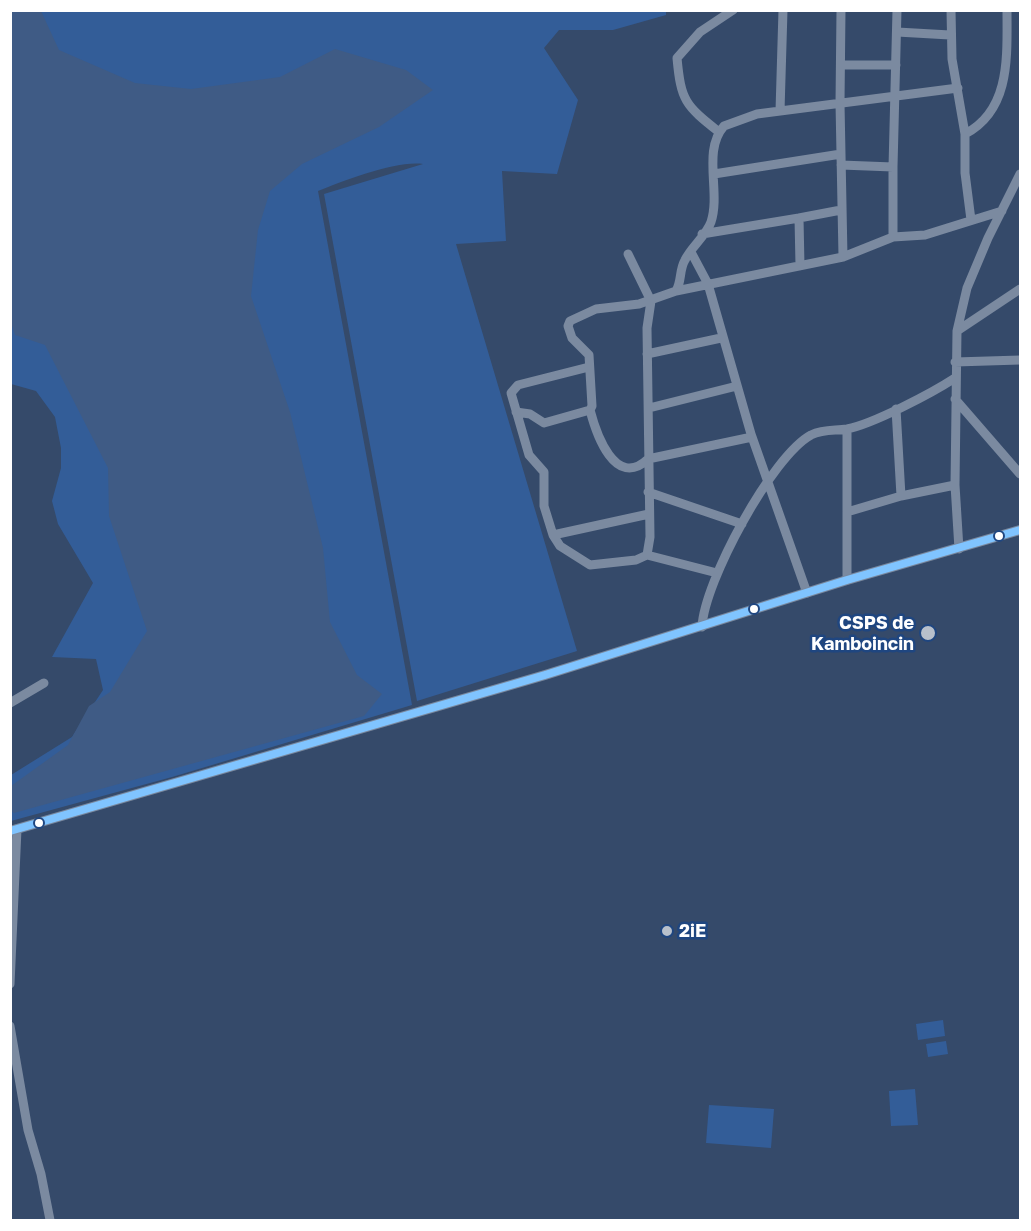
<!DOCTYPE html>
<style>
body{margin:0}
#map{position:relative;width:1031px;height:1231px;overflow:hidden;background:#354a6a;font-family:"Golos Text",sans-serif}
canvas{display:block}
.frame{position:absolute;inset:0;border:12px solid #fff;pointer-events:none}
</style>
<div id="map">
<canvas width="1031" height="1231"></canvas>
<div class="frame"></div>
</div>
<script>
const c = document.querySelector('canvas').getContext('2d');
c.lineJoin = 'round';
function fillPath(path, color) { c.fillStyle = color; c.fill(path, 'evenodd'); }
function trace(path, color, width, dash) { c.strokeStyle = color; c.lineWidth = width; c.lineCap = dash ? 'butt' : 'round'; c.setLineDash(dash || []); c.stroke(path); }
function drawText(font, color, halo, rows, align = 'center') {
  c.font = font + ' "Golos Text",sans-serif'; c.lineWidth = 5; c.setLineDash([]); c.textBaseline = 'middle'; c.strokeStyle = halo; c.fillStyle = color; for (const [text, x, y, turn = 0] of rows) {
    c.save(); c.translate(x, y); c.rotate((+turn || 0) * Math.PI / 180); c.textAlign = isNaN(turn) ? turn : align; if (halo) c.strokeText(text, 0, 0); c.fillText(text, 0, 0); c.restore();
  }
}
fillPath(new Path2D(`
 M11,11h655v4l-53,15h-54l-15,18 34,52 -21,74 -55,-3 4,70 -50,3 121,407 -160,50 -93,-507 99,-30c-26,-4 -80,17 -105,27l94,514 -240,72 -161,44v-46l61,-38 31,-47 -7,-31 -44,-2 41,-74 -35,-59 -6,-23 9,-33v-20l-6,-31 -19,-26 -25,-7z
 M943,1020l2,16 -27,4 -2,-16z
 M946,1041l2,13 -20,3 -2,-13z
 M915,1089l3,36 -27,1 -2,-35z
 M709,1105l65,4 -3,39 -65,-5z`), '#335d98');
fillPath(new Path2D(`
 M11,10l30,1 18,39 76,33 56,6 89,-12 55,-28 71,21 27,20 -54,37 -77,37 -32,27 -12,39 -7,66 39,116 33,136 7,74 27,53 25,19 -18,22 -350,97 -3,-2v-25l57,-41 21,-39 21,-14 37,-61 -38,-115 -1,-48 -63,-123 -30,-10 -4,-12z`), '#3f5b85');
trace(new Path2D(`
 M841,10l-1,93 3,154
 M951,10l1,49 13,75v39l6,47
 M897,32l53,3
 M842,65h54
 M780,111l3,-101
 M719,132c-34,-27 -38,-31 -42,-74l23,-26 33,-22
 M965,134c46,-24 42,-78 42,-124
 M841,165l52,2v70
 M893,167l4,-157
 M714,174l127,-20
 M799,218l42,-8
 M702,234l97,-16 1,48
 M691,252l17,32 43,150 56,159
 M676,291c6,-10 3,-21 9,-31 6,-13 21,-24 26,-38 10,-30 -9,-71 13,-96l33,-12 201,-26
 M957,331l63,-42
 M647,354l74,-16
 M955,362l65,-2
 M589,367l-71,18 -7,8 18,62 15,17v34l9,29 96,-21
 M955,399l65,75
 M649,408l88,-22
 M896,409l5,87
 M590,410c6,23 25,80 58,49l104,-22
 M516,412l14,2 14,9 46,-13 2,-4 -3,-51 -17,-17 -4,-12 2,-5 26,-12 43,-5 37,-13 167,-34 50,-20 32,-2 77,-24
 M847,429v151
 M648,492l94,32
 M847,512l54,-16 54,-11
 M553,535l7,11 30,19 46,-5 11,-5 3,-18 -3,-209 4,-27 -23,-47
 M959,549l-4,-64 2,-154 10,-43 21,-50 32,-64
 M647,555l70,18
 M702,627c2,-45 70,-171 109,-192 13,-6 24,-4 36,-6 26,-5 85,-36 108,-51
 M10,703l34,-20
 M10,984l7,-155
 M10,1026l18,104 13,44 9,46`), '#7b8aa0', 9);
trace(new Path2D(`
 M10,831l535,-156 302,-95 173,-50`), '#79889e', 10);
trace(new Path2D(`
 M10,831l535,-156 302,-95 173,-50`), '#80c4ff', 8);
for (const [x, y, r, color] of [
 [999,536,5,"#fff"],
 [754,609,5,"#fff"],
 [928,633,8,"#b8c0cb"],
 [39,823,5,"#fff"],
 [667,931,6,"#b8c0cb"]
]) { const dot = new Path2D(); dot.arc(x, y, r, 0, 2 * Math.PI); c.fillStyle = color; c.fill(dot); trace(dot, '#1f4680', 2); }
drawText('bold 18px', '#fff', '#1f4680', [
 ["CSPS de",914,623],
 ["Kamboincin",914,644],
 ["2iE",679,931,"left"]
], 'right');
</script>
